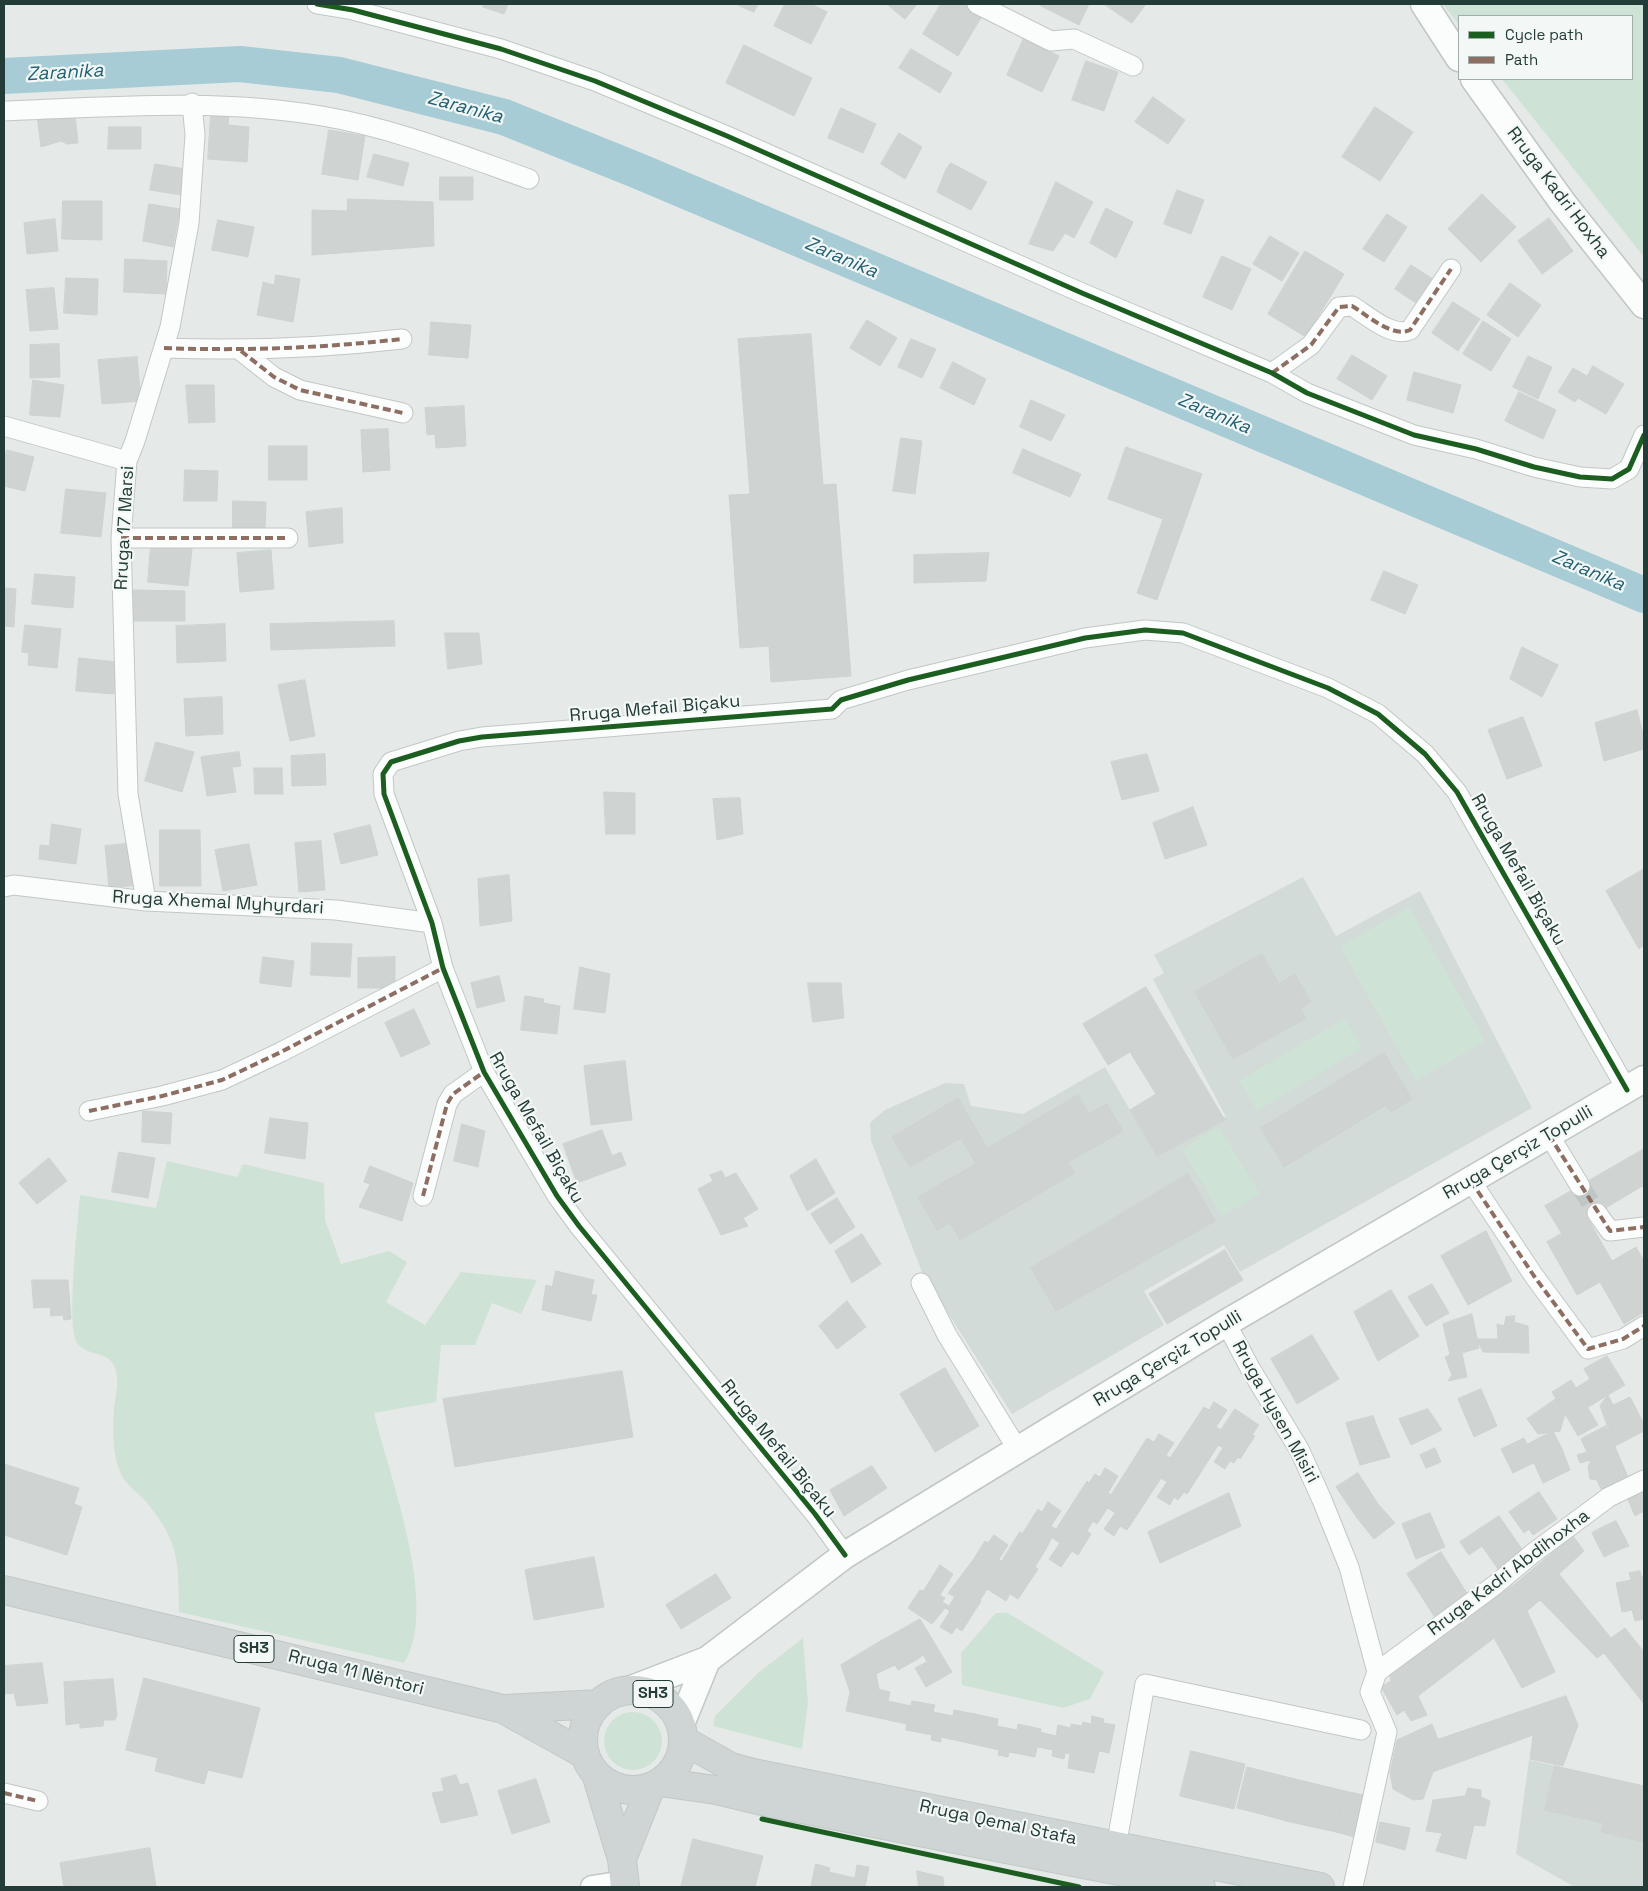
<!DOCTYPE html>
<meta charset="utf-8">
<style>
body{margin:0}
#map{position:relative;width:1648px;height:1891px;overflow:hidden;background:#e5eae8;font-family:"Space Grotesk",sans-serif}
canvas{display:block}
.frame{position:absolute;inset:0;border:5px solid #233c37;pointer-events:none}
.legend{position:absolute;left:1458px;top:15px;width:175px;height:65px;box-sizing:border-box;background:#f3f8f6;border:1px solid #a0adaa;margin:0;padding:6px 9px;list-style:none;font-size:15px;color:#233c37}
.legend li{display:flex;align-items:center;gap:10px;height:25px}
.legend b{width:25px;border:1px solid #a0adaa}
</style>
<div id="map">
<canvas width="1648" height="1891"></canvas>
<div class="frame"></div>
<ul class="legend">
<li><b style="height:6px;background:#1b5e20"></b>Cycle path</li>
<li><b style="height:6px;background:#8d6e63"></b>Path</li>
</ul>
</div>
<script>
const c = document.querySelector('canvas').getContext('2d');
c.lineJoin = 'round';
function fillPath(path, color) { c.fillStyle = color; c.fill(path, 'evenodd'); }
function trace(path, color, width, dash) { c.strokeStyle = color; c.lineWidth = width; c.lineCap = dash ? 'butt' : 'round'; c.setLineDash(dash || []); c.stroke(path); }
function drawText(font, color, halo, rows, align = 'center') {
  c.font = font + ' "Space Grotesk",sans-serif'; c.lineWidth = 4.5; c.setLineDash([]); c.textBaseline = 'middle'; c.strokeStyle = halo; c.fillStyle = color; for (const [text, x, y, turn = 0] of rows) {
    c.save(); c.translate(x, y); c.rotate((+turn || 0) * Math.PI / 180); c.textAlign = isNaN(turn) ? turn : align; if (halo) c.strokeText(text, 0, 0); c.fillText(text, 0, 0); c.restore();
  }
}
fillPath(new Path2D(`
 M1303,877l33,59 84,-45 112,217 -292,164 -16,-27 -80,46 20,34 -152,89 -90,-142 -51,-131 -1,-18 15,-13 60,-27 19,1 7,22 52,8 82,-47 52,89 70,-37 -74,-140 11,-6 -10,-18z
 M1529,1760l115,26v101h-69l-59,-33z`), '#d3dbd8');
fillPath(new Path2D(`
 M1443,4h201v253l-142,-178h130v-63h-173v9z
 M1409,907l76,134 -69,40 -76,-134z
 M1345,1018l17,30 -105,63 -18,-30z
 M1219,1127l41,67 -38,22 -40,-67z
 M167,1161l70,16 6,-13 81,19 1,37 16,44 48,-13 18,11 -21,40 39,23 36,-53 76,8 -16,34 -29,-11 -17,42h-34l-5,57 -62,11c15,62 66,194 30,250l-225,-51c-1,-50 1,-69 -32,-109 -9,-11 -22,-18 -27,-31 -8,-19 -7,-44 -6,-64 1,-10 4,-21 3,-31 -2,-29 -28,-18 -40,-34 -11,-17 1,-123 3,-148l76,13z
 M996,1613h12l96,59 -14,27 -27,9 -101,-23 -1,-32z
 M803,1638l5,65 -6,46 -89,-23 2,-10 43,-43z
 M604 1741a29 29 0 1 1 58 0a29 29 0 1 1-58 0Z`), '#cfe2d6');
trace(new Path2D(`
 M4,76l236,-12 99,11 165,42 132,53 1008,425`), '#a8ccd5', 36);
const building = new Path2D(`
 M484,4h24l-4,10 -21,-7z
 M736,4h22l-4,8z
 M785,4h26l16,8 -16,32 -37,-18z
 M887,4h30l-12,15z
 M941,4h28l13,12 -24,40 -35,-22z
 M1043,4h46l-10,21 -38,-19z
 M1104,4h42l-14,19z
 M1024,38l35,18 -17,36 -35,-17z
 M744,45l68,33 -18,38 -68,-33z
 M911,49l41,24 -12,20 -41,-25z
 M1086,61l32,11 -14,39 -32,-11z
 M1153,97l32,23 -17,24 -33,-22z
 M1375,107l38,25 -33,49 -38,-24z
 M841,108l35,16 -13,29 -35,-15z
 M75,115l3,28 -11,1 -6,-3 -20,6 -4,-31z
 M211,115l18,1 -1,9 21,2 -2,35 -39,-3z
 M109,127h32v22h-33z
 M329,130l36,6 -7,44 -36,-6z
 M899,133l23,14 -17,32 -24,-15z
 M374,154l35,9 -6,23 -36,-9z
 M951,163l36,19 -16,28 -34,-18 9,-23z
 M155,164l37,6 -4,26 -38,-6z
 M440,177h33v23h-33z
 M1056,182l37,20 -19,36 -9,-5 -12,18 -24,-7z
 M1177,190l27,10 -13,34 -27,-10z
 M1482,194l34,33 -35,35 -33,-33z
 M348,199l85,3 1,44 -122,9v-45l35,1z
 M63,201h39v39l-40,-1z
 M149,204l31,5 -7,38 -30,-6z
 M1106,208l27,14 -17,36 -26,-15z
 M1387,214l20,13 -23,35 -21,-13z
 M1549,218l24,33 -31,23 -24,-33z
 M55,219l3,32 -31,3 -3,-31z
 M218,220l36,7 -6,30 -36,-7z
 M1270,236l29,17 -17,28 -29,-17z
 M1305,251l39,23 -38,63 -38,-23z
 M1222,256l29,13 -19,41 -29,-13z
 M125,259l42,2 -1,33 -42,-2z
 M1411,265l25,16 -17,24 -24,-16z
 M276,275l24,4 -7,43 -36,-7 6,-33 11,3z
 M66,278l32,1 -1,36 -33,-2z
 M1510,283l31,22 -23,32 -31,-22z
 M54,288l4,41 -28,2 -4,-41z
 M1453,302l27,17 -22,32 -26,-18z
 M867,320l30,18 -17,28 -30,-18z
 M1483,321l28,18 -20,32 -28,-17z
 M431,322l40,3 -3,33 -39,-3z
 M811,334l12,151 13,-1 15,192 -80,6 -2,-36 -29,2 -11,-153 21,-1 -12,-155z
 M911,339l25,10 -14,29 -24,-11z
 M59,344l1,33 -30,1v-33z
 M1352,355l35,21 -15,24 -35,-21z
 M1528,356l24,11 -14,32 -25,-12z
 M137,357l4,44 -39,3 -4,-44z
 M953,362l33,17 -12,26 -34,-17z
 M1593,366l31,18 -18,30 -28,-16 -3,4 -17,-10 15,-24 14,8z
 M1414,372l47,13 -8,28 -46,-13z
 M33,380l31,5 -4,32 -30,-2z
 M186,385h28l1,37 -26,1z
 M1519,392l37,18 -13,29 -38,-18z
 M1031,400l34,15 -14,26 -31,-14z
 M464,406l2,40 -30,2 -1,-14 -8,1 -2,-27z
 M388,429l2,41 -27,2 -2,-42z
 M901,438l21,3 -7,53 -22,-3z
 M269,446h38v34h-38z
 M1126,447l76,27 -45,126 -20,-7 26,-74 -55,-20z
 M1023,449l58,25 -11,23 -57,-24z
 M7,450l27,7 -9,34 -21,-5v-25z
 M185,470l33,1 -1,30h-33z
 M66,489l40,4 -5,44 -40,-4z
 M233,501l33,1 -1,29 -32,-1z
 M342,508l1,35 -34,4 -3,-35z
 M151,545l41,4 -4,37 -40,-4z
 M271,550l3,39 -34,3 -3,-39z
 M989,553l-3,28 -72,2v-28z
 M1384,571l34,14 -13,29 -34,-14z
 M35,574l40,3 -2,31 -41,-4z
 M4,588l12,1 -2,38 -10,-1z
 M134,590l51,1v30h-51z
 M394,621l1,25 -124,4 -1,-26z
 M225,624l1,37 -49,2 -1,-37z
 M25,625l36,4 -4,39 -29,-3 1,-12 -7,-1z
 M445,633h34l3,31 -34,5z
 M1522,647l36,18 -16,32 -32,-18z
 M79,658l38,4 -3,32 -38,-3z
 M305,680l10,56 -25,5 -12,-56z
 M222,697l1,37 -37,2 -2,-37z
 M1637,710l7,28v11l-40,12 -9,-38z
 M1523,717l19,49 -35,13 -19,-49z
 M156,742l38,10 -12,40 -37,-11z
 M239,752l2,14 -9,1 4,25 -29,4 -6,-39z
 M325,754l1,31 -34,1 -1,-30z
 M1147,754l12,37 -37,9 -11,-38z
 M254,768h28l1,26h-28z
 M604,792l31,1v41h-29z
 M740,798l3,36 -26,6 -4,-41z
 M1193,807l14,38 -42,14 -12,-36z
 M52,824l29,5 -5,35 -37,-5 1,-14 9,1z
 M370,825l8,30 -37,9 -7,-30z
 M160,830h40l1,56h-41z
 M321,841l4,49 -26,2 -4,-49z
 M135,843l4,42 -30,3 -4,-42z
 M249,844l8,41 -34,6 -8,-41z
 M1644,869v76l-5,4 -33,-58z
 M509,875l3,46 -32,5 -2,-47z
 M312,943l40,1 -2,33 -39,-2z
 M1262,954l17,30 16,-10 16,28 -11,6 6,10 -73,41 -38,-67z
 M263,957l31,4 -3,26 -31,-4z
 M395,957v31h-37v-30z
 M580,967l30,7 -5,39 -31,-4z
 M499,976l6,25 -28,7 -6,-25z
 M808,983h33l3,35 -31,4z
 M1146,987l77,130 4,2 -70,37 -27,-46 26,-16 -26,-42 -22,13 -25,-41z
 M525,996l19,3 -1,4 17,3 -3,28 -36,-4z
 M414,1009l16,35 -29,13 -16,-34z
 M1384,1053l28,46 -21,13 -5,-7 -102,62 -23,-39z
 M625,1061l7,59 -41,5 -7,-59z
 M1078,1095l11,19 18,-10 16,27 -55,31 7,11 -115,67 -10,-17 -13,7 -19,-33 58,-33 -15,-26 -51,29 -18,-30 66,-39 29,50z
 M143,1111l29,2 -2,31 -28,-2z
 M270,1118l38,5 -3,36 -40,-6z
 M462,1124l23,7 -7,36 -24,-6z
 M602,1130l10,26 9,-4 5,13 -49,18 -14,-39z
 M1644,1149v36l-82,49 -17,-28z
 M119,1152l36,6 -7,40 -36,-6z
 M49,1158l18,23 -30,23 -18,-21z
 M816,1159l19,34 -28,18 -17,-35z
 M370,1166l43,17 -11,38 -43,-14 11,-23 -6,-2z
 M722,1171l3,7 11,-5 22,36 -15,9 5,8 -27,9 -23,-46 15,-8 -3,-6z
 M1188,1174l27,47 -159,90 -25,-43z
 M837,1198l18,29 -25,17 -19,-30z
 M1588,1219l24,42 24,-14 8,14v51l-20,12 -24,-42 -23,13 -30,-53z
 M1486,1231l26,50 -44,24 -27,-49z
 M862,1234l19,30 -29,19 -17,-32z
 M1225,1250l18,30 -76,44 -18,-30z
 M556,1271l38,9 -3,15h6l-6,26 -49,-11 4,-25 6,2z
 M32,1280h36l3,39 -7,1 -1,-5 -12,1 -1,-9 -16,1z
 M1432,1284l17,29 -23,13 -18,-29z
 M1391,1290l28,46 -41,25 -24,-49z
 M847,1301l19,26 -29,22 -18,-23z
 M1472,1314l7,34 -17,5 5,24 -19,4 4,-6 -7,-18 5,-2 -7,-31z
 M1515,1316l-1,6 14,4 1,27 -46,-1 -6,-13h21l-1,-15 7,2 2,-9z
 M1312,1335l27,44 -42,25 -26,-45z
 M1607,1356l18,29 -57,34 -16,-27 19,-12 5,8 14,-9 -6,-10z
 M945,1368l34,58 -44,26 -35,-58z
 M622,1371l11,66 -178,30 -12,-68z
 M1481,1389l16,37 -23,11 -16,-38z
 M1608,1395l5,10 17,-8 14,27v7l-29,15 -15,-40z
 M1556,1399l9,15 -5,17 -22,3 -11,-15z
 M1214,1402l13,8 -11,17 10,6 -39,61 -3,-2 -6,8 -4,-3 -4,8 -13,-8 10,-15 -6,-4 12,-18 -3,-2 34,-51 5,3z
 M1588,1408l10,17 -20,11 -10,-17z
 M1235,1409l24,16 -7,10 3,1 -15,23 -2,-2 -4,6 -4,-2 -5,8 -11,-7 9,-14 -5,-3 8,-12 -5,-3z
 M1428,1409l14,21 -31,15 -12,-26z
 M1373,1416l7,18 -28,8 -6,-19z
 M1606,1426l22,51 -27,12 -4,-9 -7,-1 -2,-12 3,-7 -11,3 -3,-8 10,-3 -6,-13z
 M1553,1431l9,18 -49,24 -12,-24 23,-11 3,6z
 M1159,1434l15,9 -8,12 7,5 -46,70 -7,-4 -6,10 -10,-7 11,-16 -7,-5 7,-11 -4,-2 36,-57 7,4z
 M1380,1434l10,23 -30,8 -8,-23z
 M1435,1448l6,14 -15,6 -6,-13z
 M1562,1449l8,21 -27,13 -9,-20z
 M4,1464l75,24 -5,16 8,3 -15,48 -63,-20z
 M872,1466l15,22 -43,28 -14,-26z
 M1105,1468l13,8 -10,17 7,4 -18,27 -4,-3 -6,10 4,3 -13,21 -6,-4 -11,16 -12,-8 11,-16 -9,-6 36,-56 2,2 6,-9 5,3z
 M1358,1473l20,31 -21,14 -21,-31z
 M1644,1487v24l-9,5 -9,-21z
 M1539,1492l18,27 -24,16 -4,-6 -5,4 -15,-21z
 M1229,1493l12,33 -81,37 -12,-31z
 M1048,1502l13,9 -10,15 5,3 -10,20 -24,-15 16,-25 4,3z
 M1378,1504l17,19 -21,16 -17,-21z
 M1430,1513l15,34 -29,12 -14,-35z
 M1499,1516l25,36 -26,17 -16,-23 -13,9 -9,-13z
 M1616,1521l13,25 -13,5 -13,-24z
 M1603,1527l13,24 -12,6 -12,-24z
 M1020,1532l26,17 -11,18 3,2 -20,30 -8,-5 -4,7 -19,-12 10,-15 10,6 7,-11 -12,-8z
 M994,1535l14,10 -9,14 -4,-2 -8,13 -14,-10 12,-19 3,2z
 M1573,1536l11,15 -25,23 52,64 14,-10 19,24v52l-40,-51 -7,5 -57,-58 -13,11 28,61 -33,16 -28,-50 -76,58 9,19 -16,6 -7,-11 -7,5 -16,-28 10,-6 -2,-9 127,-89z
 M1441,1552l27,43 -34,21 -27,-42z
 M594,1557l10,50 -70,13 -9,-50z
 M995,1557l19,12 -7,11 -10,-6 -17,26 -20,-12 -5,9 -7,-4 25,-33 14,10z
 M940,1565l13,9 -13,21 5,3 -3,4 7,4 11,-18 21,13 -19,30 -6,-4 -4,7 -12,-7 10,-16 -5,-3 -13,16 -24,-16 12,-18 3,1z
 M1640,1571l1,5h3v43l-9,2 -3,-11 -10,2 -6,-29 15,-3 -2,-7z
 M716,1574l15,24 -50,31 -15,-24z
 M920,1619l32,53 -26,15 -11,-19 12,-6 -4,-7 -5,4 -17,-29z
 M901,1630l17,29 -20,11 -17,-29z
 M881,1641l14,24 -19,9 3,15 -13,-3 -16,6 -9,-27z
 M42,1663l6,40 -31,3 -3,-13 -10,1v-28z
 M144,1678l116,30 -18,70 -34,-8 -4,14 -49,-13 3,-13 -32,-8z
 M113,1679l4,36 -2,5h-11l-1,6 -23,2v-5l-14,2 -2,-43z
 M866,1686l24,6 -2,9 23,5 -4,18 -61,-13 4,-19z
 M1566,1696l12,29 -15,41 -33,-7 3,-24 -100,37 -10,27 -10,1 -20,-11 -3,-16 7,-33 35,-16 6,15z
 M912,1701l23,4 -2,7 20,4 1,-6 21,4 -7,29 -27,-6v5l-10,-2 1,-5 -26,-5z
 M975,1714l23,5 -1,7 20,4 1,-6 23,5 -6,28 -26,-5 -1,5 -10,-2 1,-5 -31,-7z
 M1092,1716l12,3 -1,4 12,2 -6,28 -10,-2 -5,22 -26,-5 2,-14 -5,-1 -1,6 -12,-3 1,-6 -15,-3 2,-15 16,4 2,-11 13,3v-4l11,2 1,-4 8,2z
 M1191,1751l54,13 -11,45 -54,-13z
 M1555,1766l89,20v46l-99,-22z
 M1247,1767l24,6 -10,41 -24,-6z
 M1271,1773l24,6 -9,42 -25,-7z
 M456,1775l4,10 8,-2 10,32 -37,8 -9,-30 12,-2 -3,-12z
 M536,1779l14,43 -38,12 -14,-43z
 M1295,1779l25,6 -7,42 -27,-6z
 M1320,1785l25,6 -9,41 -23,-5z
 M1468,1788l13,2v7l9,4 -5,25 -11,-1 -8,34 -30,-8 6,-18 -16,-2 7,-31 32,-4z
 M1345,1791l27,6 -10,42 -26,-7z
 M1380,1822l30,6 -5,22 -29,-8z
 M1604,1823l40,9v10l-42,-10z
 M693,1839l70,17 -8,31h-74z
 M150,1848l6,39h-92l-4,-24z
 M816,1864l14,4 -1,4 26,6 2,-13 12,2 -4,20h-54z
 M917,1871l26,6 1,10h-25z`);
fillPath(building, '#cfd3d2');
trace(building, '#cdd3d1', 1);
trace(new Path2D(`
 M1580,1186l17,27`), '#bec7c5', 19, [19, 9]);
const minor = new Path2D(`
 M317,4l36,6 148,39 94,32 132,55 355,157 190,80 35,20 107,42 62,14 58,18 46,10 32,2 17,-10 15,-34
 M977,4l74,37 23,-2 59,27
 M4,111c106,-4 212,-13 318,5 71,12 139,39 207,63
 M164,348c80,3 159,0 238,-9
 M241,351l33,26 26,13 103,23
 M1272,373l39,-28 28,-38 13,-1c15,9 40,32 58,24l41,-61
 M4,426l123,35
 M121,538h167
 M4,887l10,-2 132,16 190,9 96,13
 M146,901l-18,-107 -7,-256 6,-77 8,-20 35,-114 19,-104 6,-88 -3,-32
 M89,1111l73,-15 60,-16 59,-28 162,-84
 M1549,1135l31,51
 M1471,1181l63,95 54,73 35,-10 21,-13
 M423,1196l24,-92 6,-10 31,-22
 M1597,1213l13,18 34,-4
 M921,1283l26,52 71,115
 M1226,1323l24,45 50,83 22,49 27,67 28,105
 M845,1555l-30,-41 -236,-288 -22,-30 -73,-124 -41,-104 -11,-45 -48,-129 -1,-20 8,-12 68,-21 23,-4 350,-28 9,-9 67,-20 177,-42 60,-8 38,3 145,55 50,26 47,40 32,38 170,298
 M1377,1672l118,-87 37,-31 77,-57 35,-17
 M4,1793l34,8
 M1116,1847l29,-163 216,46
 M1353,1887l34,-155 -17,-40 7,-20`);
const tertiary = new Path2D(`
 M592,1887l32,-5`);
const secondary = new Path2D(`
 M1424,4l35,54
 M1474,79l89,124 81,102
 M629,1690l78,-30 138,-105 381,-232 418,-244
 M681,1724l26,-64`);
const primary = new Path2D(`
 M4,1590l499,119 81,45
 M583 1740a50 50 0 1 1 100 0a50 50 0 1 1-100 0Z
 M505,1709l94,-5
 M683,1740l48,27 22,6 567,114
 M597,1777l25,82 3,28
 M660,1782l56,8 50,12 435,85
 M622,1859l28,-70`);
trace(minor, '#c2c7c5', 21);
trace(tertiary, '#c2c7c5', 25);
trace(secondary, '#c1c7c5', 29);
trace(primary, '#c1c9c7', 30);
trace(minor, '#fbfcfc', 19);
trace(tertiary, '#fbfcfc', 22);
trace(secondary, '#fbfcfc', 26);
trace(primary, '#ced5d4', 28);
trace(new Path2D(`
 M164,348c80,3 159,0 238,-9
 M241,351l33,26 26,13 103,23
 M1272,373l39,-28 28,-38 13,-1c15,9 40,32 58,24l41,-61
 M121,538h167
 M89,1111l73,-15 60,-16 59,-28 162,-84
 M1549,1135l61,96 34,-4
 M1471,1181l63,95 54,73 35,-10 21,-13
 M423,1196l24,-92 6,-10 31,-22
 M4,1793l34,8`), '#8d6e63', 4, [8, 4]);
trace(new Path2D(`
 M317,4l36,6 148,39 94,32 132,55 355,157 190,80 35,20 107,42 62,14 58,18 46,10 32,2 17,-10 15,-34
 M845,1555l-30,-41 -236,-288 -22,-30 -73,-124 -41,-104 -11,-45 -48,-129 -1,-20 8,-12 68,-21 23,-4 350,-28 9,-9 67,-20 177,-42 60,-8 38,3 145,55 50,26 47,40 32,38 170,298
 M762,1819l317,68`), '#1b5e20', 5);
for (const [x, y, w] of [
 [254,1649,40],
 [653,1694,40]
]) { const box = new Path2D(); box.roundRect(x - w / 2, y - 13.5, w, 27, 4); c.fillStyle = '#f3f8f6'; c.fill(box); trace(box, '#233c37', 1); }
drawText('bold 16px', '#233c37', null, [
 ["SH3",254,1649],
 ["SH3",653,1694]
]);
drawText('18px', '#233c37', '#f3f8f6', [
 ["Rruga Kadri Hoxha",1558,193,53],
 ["Rruga 17 Marsi",125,528,-87],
 ["Rruga Mefail Biçaku",655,709,-5],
 ["Rruga Mefail Biçaku",1518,870,60],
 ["Rruga Xhemal Myhyrdari",218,903,3],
 ["Rruga Mefail Biçaku",536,1128,60],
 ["Rruga Çerçiz Topulli",1518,1153,-30],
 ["Rruga Çerçiz Topulli",1168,1359,-31],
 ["Rruga Hysen Misiri",1275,1412,61],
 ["Rruga Mefail Biçaku",778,1449,51],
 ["Rruga Kadri Abdihoxha",1509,1573,-37],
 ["Rruga 11 Nëntori",356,1673,14],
 ["Rruga Qemal Stafa",998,1823,12]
]);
drawText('italic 19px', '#216074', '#f3f8f6', [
 ["Zaranika",65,73,-3],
 ["Zaranika",465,108,15],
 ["Zaranika",841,258,23],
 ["Zaranika",1214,414,23],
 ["Zaranika",1588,571,23]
]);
</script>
